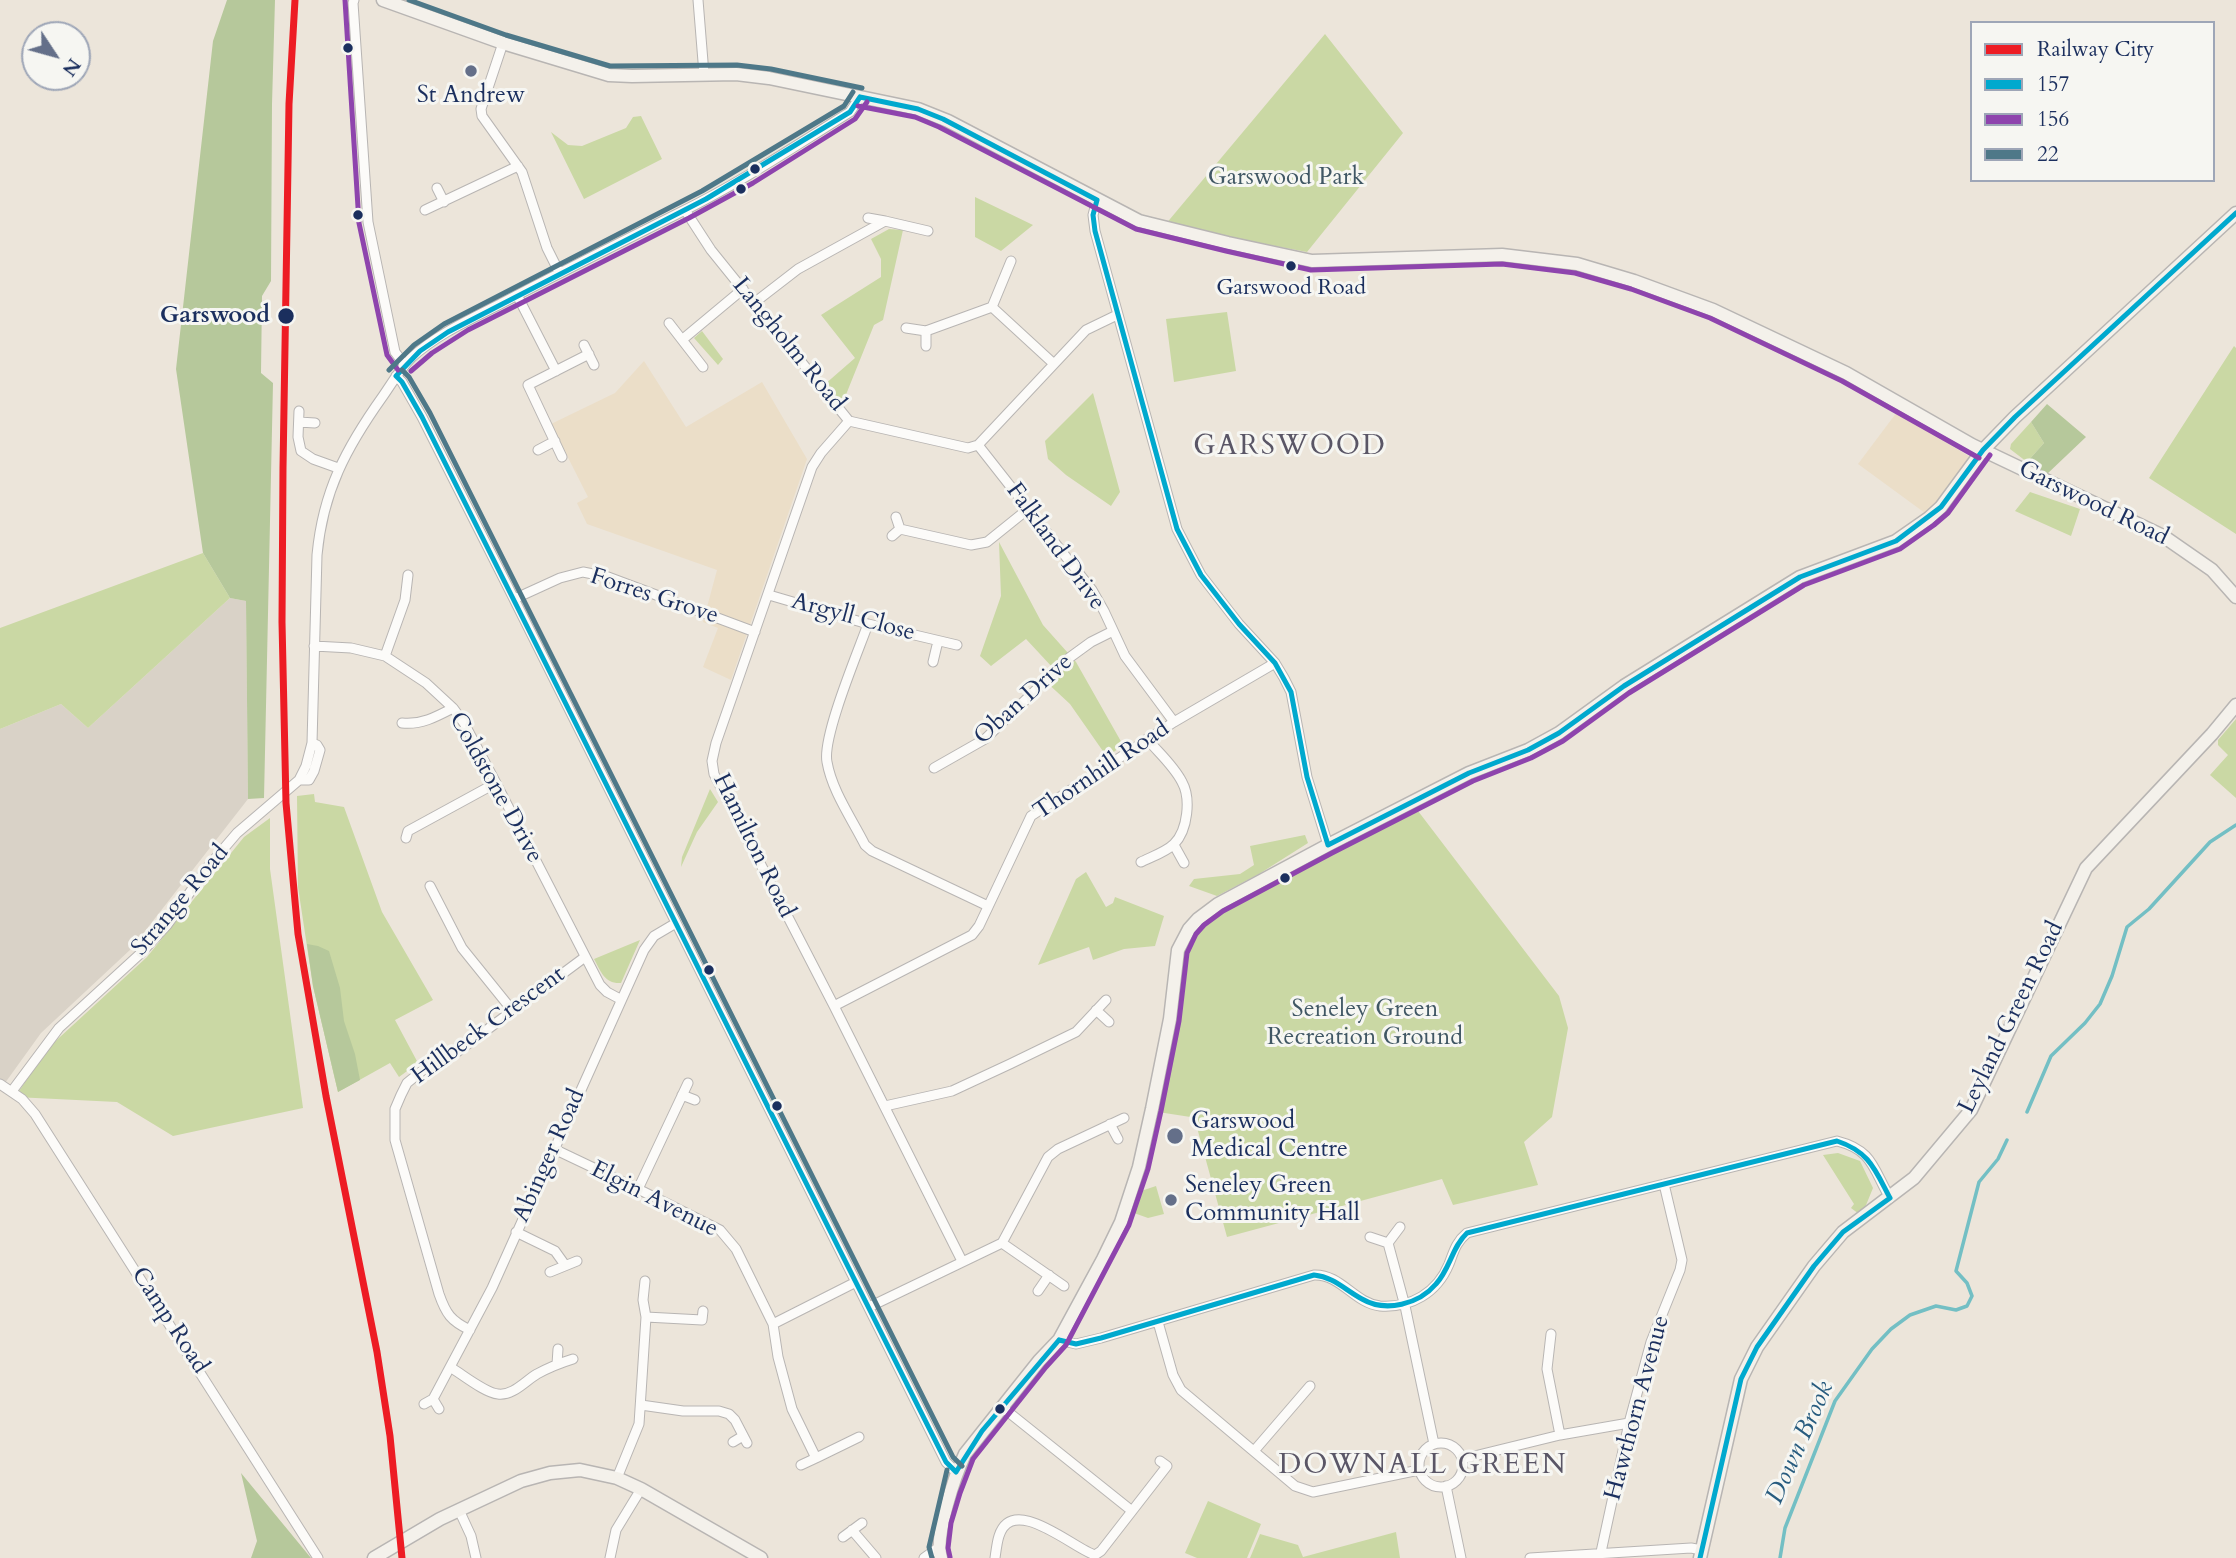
<!DOCTYPE html>
<style>
body{margin:0}
#map{position:relative;width:2236px;height:1558px;overflow:hidden;background:#ece5da;font-family:Cardo,serif}
canvas{display:block}
.legend{position:absolute;left:1970px;top:21px;width:245px;height:161px;box-sizing:border-box;background:#f6f6f2;border:2px solid #9ea6b7;margin:0;padding:9px 12px;list-style:none;font-size:21px;color:#1b2f5e}
.legend li{display:flex;align-items:center;gap:14px;height:35px}
.legend b{width:35px;border:2px solid #9ea6b7}
.north{position:absolute;left:21px;top:21px;width:70px;height:70px;box-sizing:border-box;background:#f6f6f2;border:2px solid #9ea6b7;border-radius:50%;rotate:126deg;font-size:19px;font-weight:700;line-height:28px;text-align:center;color:#1b2f5e}
.north::after{content:'';display:block;margin:auto;width:24px;height:32px;background:#646f89;clip-path:polygon(50% 0,100% 100%,50% 72%,0 100%)}
</style>
<div id="map">
<canvas width="2236" height="1558"></canvas>
<ul class="legend">
<li><b style="height:9px;background:#ed1c24"></b>Railway City</li>
<li><b style="height:9px;background:#00a9ce"></b>157</li>
<li><b style="height:9px;background:#8e44ad"></b>156</li>
<li><b style="height:9px;background:#4e7888"></b>22</li>
</ul>
<div class="north">N</div>
</div>
<script>
const c = document.querySelector('canvas').getContext('2d');
c.lineJoin = 'round';
function fillPath(path, color) { c.fillStyle = color; c.fill(path, 'evenodd'); }
function trace(path, color, width, dash) { c.strokeStyle = color; c.lineWidth = width; c.lineCap = dash ? 'butt' : 'round'; c.setLineDash(dash || []); c.stroke(path); }
function drawText(font, color, halo, rows, align = 'center') {
  c.font = font + ' Cardo,serif'; c.lineWidth = 6; c.setLineDash([]); c.textBaseline = 'middle'; c.strokeStyle = halo; c.fillStyle = color; for (const [text, x, y, turn = 0] of rows) {
    c.save(); c.translate(x, y); c.rotate((+turn || 0) * Math.PI / 180); c.textAlign = isNaN(turn) ? turn : align; if (halo) c.strokeText(text, 0, 0); c.fillText(text, 0, 0); c.restore();
  }
}
fillPath(new Path2D(`
 M644,361l42,66 76,-45 45,77 -76,221 -28,-13 15,-39 -15,-6 14,-52 -130,-46 -10,-21 11,-6 -37,-73 64,-31z
 M1897,412l73,45 -30,43 -15,13 -67,-49z`), '#ebdec8');
fillPath(new Path2D(`
 M230,598l16,3 2,198 -117,150 -90,84 -36,50 -5,-1v-353l61,-25 27,24z`), '#d9d2c7');
fillPath(new Path2D(`
 M1325,34l78,99 -96,119 -142,-27z
 M641,116l21,43 -78,40 -33,-67 17,13 14,1 44,-18 7,-11z
 M975,197l58,28 -32,26 -26,-14z
 M889,229l14,1 -20,90 -9,5 -31,77 -19,-17 31,-27 -34,-43 60,-38v-18l-10,-20z
 M1227,312l9,59 -62,11 -8,-63z
 M702,331l21,28 -5,6 -24,-27z
 M2234,346l2,2v186l-87,-56z
 M1093,393l27,99 -9,14 -45,-31 -18,-16 -3,-18z
 M2031,422l13,21 -17,19 -17,-13 1,-5z
 M2030,492l50,17 -9,27 -56,-25z
 M999,542l44,83 33,37 47,83 -16,12 -37,-53 -27,-25 10,-11 -27,-29 -35,27 -11,-10 21,-60z
 M203,553l27,45 -142,130 -27,-24 -61,25v-101z
 M2236,719v79l-26,-23 18,-20 -10,-10v-5z
 M710,789l8,13 -21,30 -16,35 1,-10z
 M314,794l1,8 29,5 38,105 51,88 -38,20 23,43 -19,14 -9,-14 -52,29 -25,-106 -15,-99 -1,-91z
 M1415,807l144,189 9,32 -16,89 -28,25 14,43 -85,20 -11,-26 -215,58 -31,-113 1,-6 -39,-6 17,-75 13,-88 10,-20 15,-15 95,-52z
 M270,818v51l33,239 -130,28 -56,-34 -102,-5 33,-49 99,-91 97,-120z
 M1305,835l3,8 -49,31 -42,22 -28,-10 5,-7 46,-5 14,-9 -4,-19z
 M1086,872l20,35 7,-4 2,-6 49,19 -9,30 -31,3 -31,11 -4,-13 -51,18 38,-86z
 M640,940l-19,43c-16,1 -20,-11 -27,-24z
 M1838,1153l22,8 13,27 -9,22 -5,4 -8,-6 3,-4 -31,-49z
 M1156,1186l8,28 -16,4 -14,-5 7,-22z
 M1208,1501l53,23 -14,34h-50l-12,-5z
 M1396,1532l4,26h-150l10,-24 38,11 5,12z`), '#cad8a4');
fillPath(new Path2D(`
 M227,0h48l-3,104 -1,177 -9,15 -1,77 12,10 -9,415 -16,1 -2,-198 -16,-3 -27,-45 -27,-184 37,-328z
 M2047,404l39,33 -40,38 -19,-13 17,-19 -13,-21z
 M307,944l11,2 11,5 11,37 4,33 11,33 5,26 -22,12 -25,-106z
 M241,1473l70,85h-60l6,-17z`), '#b6c89b');
trace(new Path2D(`
 M2027,1112l24,-56 34,-33 15,-19 12,-28 15,-49 22,-18 61,-67 26,-17
 M1780,1558l5,-30 50,-127 37,-52 19,-20 19,-14 26,-9 20,4 11,-4 5,-10 -5,-13 -11,-12 23,-89 19,-23 9,-19`), '#73bfc4', 3.5);
const street = new Path2D(`
 M354,0l-1,3 15,219 27,130 10,13
 M698,0l6,74
 M503,43l-22,66 1,7 40,56 25,76 12,24
 M437,188l7,14
 M1097,200l-4,15 2,16 82,298 24,46 38,49 36,39 9,15 7,14 16,85 21,68
 M425,210l93,-44
 M685,210l26,40 138,171 119,27 10,-3 108,-115 31,-15
 M868,218l17,3
 M517,295l39,76
 M754,303l44,-34 87,-48 43,10
 M992,307l19,-46
 M669,323l34,44
 M906,328l20,3 66,-24 62,57
 M926,331v15
 M683,339l60,-50
 M584,345l10,20
 M396,376l6,6 20,35 92,182 432,863 10,10
 M299,411l-1,26 3,14 12,8 25,9
 M849,421l-28,32 -9,14 -96,276 -4,18 2,13 120,232 128,255
 M299,422l16,1
 M978,445l114,145 12,21 21,45 49,66
 M538,450l17,-9
 M562,457l-34,-72 61,-31
 M900,529l71,16 16,-3 41,-33
 M892,536l8,-7 -4,-12
 M769,595l99,29 89,21
 M514,599l46,-21 23,-6 25,5 147,55
 M868,624c-10,28 -46,113 -41,138 5,29 25,57 38,83l7,6 116,55
 M314,646l37,2 34,8 41,27 27,25 11,15 32,60 104,202 7,7 13,7
 M385,656l20,-56 3,-25
 M933,662l5,-21
 M402,723c19,2 34,-6 51,-15
 M934,768l51,-29 84,-81 22,-16 22,-11
 M299,780h10l5,-9 6,-21 -3,-5 -5,-2
 M406,838l2,-7 88,-48
 M1174,845l10,18
 M1141,862c10,-5 25,-10 33,-18 14,-14 17,-46 8,-62 -8,-16 -23,-29 -35,-43
 M430,886l32,62 50,62
 M834,1006l138,-71 7,-9 52,-110 143,-94 101,-59
 M1096,1010l13,12
 M0,1084l22,15 13,15 283,444
 M12,1091l47,-63 82,-75 26,-28 40,-57 30,-35 62,-53 7,-14 6,-23 5,-188c6,-64 29,-107 66,-159 9,-13 17,-27 28,-38 26,-24 60,-39 91,-55 59,-31 119,-61 179,-91 59,-29 114,-66 169,-100l10,-15
 M682,1095l13,5
 M885,1106l67,-15 58,-27 66,-32 30,-32
 M1110,1124l8,15
 M554,1149l84,40 82,41 16,19 37,75 5,33 14,52 24,49 43,-21
 M638,1189l50,-106
 M516,1232l39,19 10,14
 M1370,1237l18,6 12,-16
 M1002,1243l62,43
 M1388,1243l17,63 29,138
 M550,1272l27,-11
 M1038,1291l11,-16
 M869,1307l133,-64 46,-86 10,-8 66,-31
 M646,1317l56,3 1,-9
 M1158,1322l15,53 8,15 114,96 18,6 106,-22
 M773,1324l83,-42
 M470,1330c-19,-9 -24,-16 -31,-36l-44,-154v-31l6,-14 6,-12 16,-13 34,-18 128,-95
 M1551,1334l-4,35 13,66
 M1059,1340l17,4 25,-6 213,-63c27,-1 40,28 66,31 31,2 57,-13 69,-42 5,-13 7,-22 18,-31l370,-92c36,9 36,28 53,57
 M557,1364l1,-15
 M450,1367c12,7 35,26 48,27 15,2 27,-13 39,-20 11,-6 23,-11 36,-15
 M433,1399l59,-111 152,-338 10,-14 22,-13
 M424,1404l9,-5 6,10
 M641,1405l42,6h36l10,3 6,6 12,23
 M1002,1407l130,104
 M733,1442l10,-6
 M1419 1465a22 22 0 1 1 44 0a22 22 0 1 1-44 0Z
 M1254,1451l56,-65
 M1462,1459l98,-24 69,-12
 M801,1465l15,-7
 M617,1478l22,-54 7,-107 -3,-17 2,-19
 M1446,1486l15,72
 M459,1510l12,26 5,22
 M852,1530l24,28
 M843,1537l19,-14
 M1601,1552l28,-129 22,-81 29,-72 2,-10 -18,-76
 M610,1558l6,-28 25,-41
 M924,1558l14,-10
 M995,1558c1,-7 2,-16 4,-22 14,-43 75,13 96,19l6,-4 66,-85 -7,-5
 M1530,1558l161,-10 11,2`);
const secondary = new Path2D(`
 M383,0l120,43 106,32 23,1 104,-2 33,4 149,31 30,12 191,100 89,22 84,18 190,-6 75,9 57,17 79,29 133,63 126,72 191,91 49,34 24,27
 M374,1558l66,-39 81,-38 29,-8 30,-3 37,8 24,11 120,69
 M941,1558c-7,-21 14,-83 24,-104l74,-93 20,-21 44,-81 18,-37 18,-55 13,-58 18,-90 8,-69 11,-21 9,-10 20,-15 110,-59 141,-72 59,-23 31,-17 65,-47 176,-109 96,-36 33,-23 12,-11 42,-57 32,-33 221,-204
 M1700,1558l41,-179 16,-32 57,-81 29,-34 71,-54 57,-68 115,-242 126,-134 24,-29`);
trace(street, '#b8b5b3', 11);
trace(secondary, '#b8b5b3', 15);
trace(street, '#fcfbf9', 9);
trace(secondary, '#f4f1eb', 12);
trace(new Path2D(`
 M860,97l58,12 25,10 154,81
 M1097,200l-4,15 2,16 82,298 24,46 38,49 36,39 16,29 16,85 21,68
 M396,376l6,6 20,35 524,1045 10,10
 M396,376l24,-25 28,-19 258,-133 144,-87 10,-15
 M1328,845l141,-72 59,-23 31,-17 65,-47 176,-109 96,-36 45,-34 42,-57 32,-33 221,-204
 M1059,1340l17,4 25,-6 213,-63c20,2 31,15 48,24 24,14 57,5 74,-15 14,-15 16,-37 31,-51l370,-92c33,11 38,29 53,57
 M956,1472l26,-41 77,-91
 M1700,1558l41,-179 16,-32 57,-81 29,-34 47,-34`), '#00a9ce', 5);
trace(new Path2D(`
 M345,0l14,223 28,132 11,15
 M858,106l57,11 24,10 197,102 90,22 85,19 191,-6 73,9 56,16 79,29 132,63 137,77
 M411,371l21,-18 36,-23 221,-112 64,-35 102,-64 12,-17
 M950,1557l-2,-9 3,-25 9,-30 13,-34 73,-92 20,-22 63,-120 19,-56 13,-58 18,-90 8,-68 9,-19 8,-9 19,-14 109,-58 141,-72 58,-23 32,-17 66,-48 175,-108 96,-36 34,-24 14,-12 42,-58`), '#8e44ad', 5);
trace(new Path2D(`
 M409,0l97,35 104,31 127,-1 34,4 91,19
 M389,370l25,-25 30,-21 258,-133 142,-85 9,-14
 M402,370l7,7 21,36 523,1044 9,9
 M932,1558l-3,-11 18,-77`), '#4e7888', 5);
trace(new Path2D(`
 M295,0l-6,104 -6,364 -1,154 4,181 12,131 28,162 51,256 13,84 12,122`), '#ed1c24', 7);
for (const [x, y, r, color] of [
 [348,48,6,"#1b2f5e"],
 [471,71,7,"#646f89"],
 [755,169,6,"#1b2f5e"],
 [741,189,6,"#1b2f5e"],
 [358,215,6,"#1b2f5e"],
 [1291,266,6,"#1b2f5e"],
 [286,316,9,"#1b2f5e"],
 [1285,878,6,"#1b2f5e"],
 [709,970,6,"#1b2f5e"],
 [777,1106,6,"#1b2f5e"],
 [1175,1136,9,"#646f89"],
 [1171,1200,7,"#646f89"],
 [1000,1409,6,"#1b2f5e"]
]) { const dot = new Path2D(); dot.arc(x, y, r, 0, 2 * Math.PI); c.fillStyle = color; c.fill(dot); trace(dot, '#f6f6f2', 2.5); }
drawText('22px', '#1b2f5e', '#f6f6f2', [
 ["Garswood Road",1291,289]
]);
drawText('24px', '#1b2f5e', '#f6f6f2', [
 ["St Andrew",471,96,"center"],
 ["Garswood",1191,1122],
 ["Medical Centre",1191,1150],
 ["Seneley Green",1185,1186],
 ["Community Hall",1185,1214]
], 'left');
drawText('24px', '#405764', '#f6f6f2', [
 ["Garswood Park",1286,178],
 ["Seneley Green",1365,1010],
 ["Recreation Ground",1365,1038]
]);
drawText('bold 24px', '#1b2f5e', '#f6f6f2', [
 ["Garswood",270,316]
], 'right');
drawText('24px', '#1b2f5e', '#f6f6f2', [
 ["Langholm Road",788,345,51],
 ["Garswood Road",2093,504,26],
 ["Falkland Drive",1055,547,54],
 ["Forres Grove",654,597,18],
 ["Argyll Close",853,618,15],
 ["Oban Drive",1024,700,-42],
 ["Thornhill Road",1102,771,-34],
 ["Coldstone Drive",495,788,61],
 ["Hamilton Road",753,846,64],
 ["Strange Road",181,901,-50],
 ["Leyland Green Road",2012,1018,-64],
 ["Hillbeck Crescent",489,1026,-36],
 ["Abinger Road",550,1156,-66],
 ["Elgin Avenue",654,1200,27],
 ["Camp Road",169,1321,57],
 ["Hawthorn Avenue",1638,1408,-75]
]);
drawText('italic 26px', '#285c7f', '#f6f6f2', [
 ["Down Brook",1801,1443,-66]
]);
c.letterSpacing = '2px';
drawText('28px', '#5a5666', '#f6f6f2', [
 ["GARSWOOD",1290,448],
 ["DOWNALL GREEN",1423,1467]
]);
c.letterSpacing = '0px';
</script>
